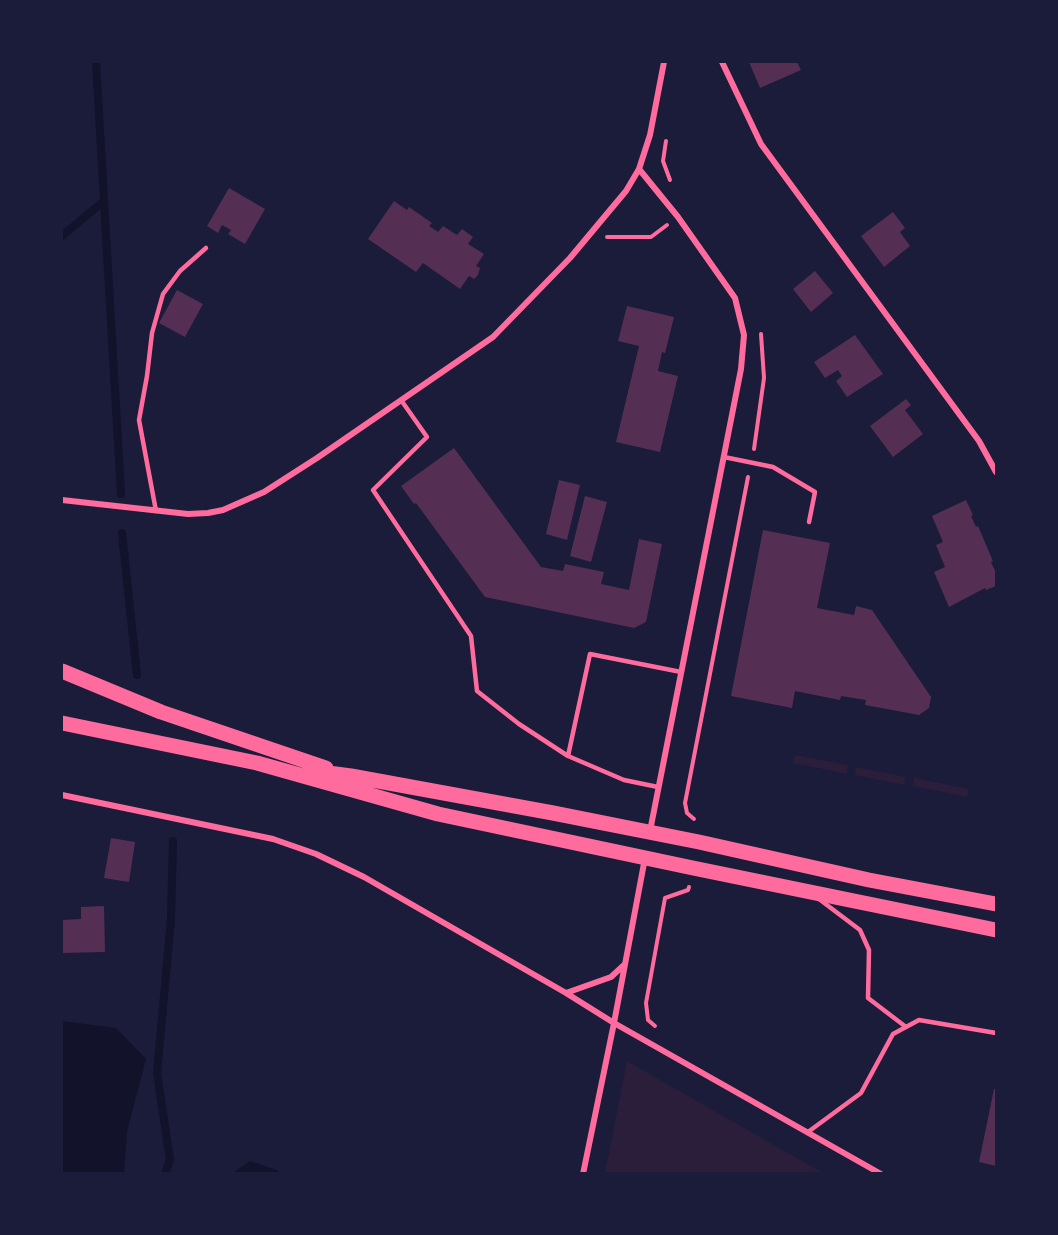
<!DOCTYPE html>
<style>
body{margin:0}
#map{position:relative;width:1058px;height:1235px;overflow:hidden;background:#1b1b3a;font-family:Figtree,sans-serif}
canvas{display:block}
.frame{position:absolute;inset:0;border:63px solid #1b1b3a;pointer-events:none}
</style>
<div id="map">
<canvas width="1058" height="1235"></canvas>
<div class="frame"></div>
</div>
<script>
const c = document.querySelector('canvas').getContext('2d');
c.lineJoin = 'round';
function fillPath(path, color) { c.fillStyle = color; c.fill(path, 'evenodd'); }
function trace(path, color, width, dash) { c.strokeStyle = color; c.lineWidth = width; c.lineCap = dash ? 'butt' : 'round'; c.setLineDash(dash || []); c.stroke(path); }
fillPath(new Path2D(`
 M795,755l53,10 -1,9 -54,-11z
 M856,767l50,10 -2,8 -49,-10z
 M914,778l55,11 -2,8 -54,-11z
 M627,1061l196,112h-218z`), '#2a1e3b');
fillPath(new Path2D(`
 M62,1021l54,7 30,31 -19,72 -3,42h-62z
 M250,1161l27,9 3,3h-47z`), '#12122b');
trace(new Path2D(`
 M96,62l25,432
 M62,236l42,-35
 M122,533l15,142
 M165,1174l5,-14 -13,-87 14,-154 2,-78`), '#12122b', 8);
fillPath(new Path2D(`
 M749,62h48l4,8 -41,18z
 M229,188l36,21 -20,35 -17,-10 3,-4 -9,-5 -4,8 -11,-7z
 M394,201l13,9 2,-3 23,16 -3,3 9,6 5,-6 14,9 5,-6 11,8 -5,7 16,10 -8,12 4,2 -2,7 -4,4 -5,-3 -9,13 -37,-26 -7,9 -48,-33z
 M893,212l12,16 -5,4 10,14 -26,21 -23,-31z
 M815,271l18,22 -22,19 -18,-23z
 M177,290l26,14 -18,33 -26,-14z
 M627,306l47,11 -9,36 -3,-1 -4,19 20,5 -18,76 -44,-10 23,-96 -21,-5z
 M855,335l28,39 -36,23 -11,-16 6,-5 -4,-6 -13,8 -11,-16z
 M906,399l5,6 -6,5 18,24 -30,23 -23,-31z
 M454,448l87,119 22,4 2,-7 39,8 -3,12 28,6 10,-51 23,5 -16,78 -12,6 -149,-31 -69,-94 -2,1 -13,-18z
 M559,480l21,5 -13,55 -21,-6z
 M585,496l22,6 -16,60 -21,-6z
 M966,500l7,15 -2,1 5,11 2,-1 15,35 -2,1 5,11v13l-10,4 -1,-2 -36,19 -15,-35 11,-5 -9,-22 7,-3 -11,-26z
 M763,530l67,13 -13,65 37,7 2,-9 16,4 59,87 -2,11 -10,7 -54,-10 1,-5 -25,-4 -1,4 -45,-9 -3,17 -61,-12z
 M111,838l24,4 -6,40 -25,-4z
 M104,906l1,46 -43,1v-33l19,-1v-12z
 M994,1089h2v77l-17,-4z`), '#542f53');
trace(new Path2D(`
 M666,141l-3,20 7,19
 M607,237h44l16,-12
 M754,449l10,-71 -3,-44
 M694,819l-7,-6 -2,-10 63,-326
 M655,1026l-7,-6 -2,-17 19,-105 23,-8 1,-3`), '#ff6b9d', 4);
trace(new Path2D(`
 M401,400l26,37 -54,53 98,146 6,55 42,33 49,32
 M724,457l49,10 42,25 -6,30
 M156,511l-17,-91 8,-44 5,-43 11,-39 17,-23 26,-23
 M658,787l-34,-7 -56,-24 22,-102 91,18
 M819,899l41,31 9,20 -1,48 38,29
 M808,1132l53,-39 32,-59 26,-14 77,13`), '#ff6b9d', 4.5);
trace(new Path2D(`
 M722,62l39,82 218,297 17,31
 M639,169l39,48 57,81 9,37 -3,34 -91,462
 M62,500l126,14 20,-1 15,-3 41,-18 53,-34 176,-121 77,-79 56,-67 13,-22 11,-34 14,-73
 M62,795l211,44 43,15 48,23 202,116 48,30 267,151
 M566,993l45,-16 13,-12
 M583,1174l31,-151 31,-165`), '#ff6b9d', 6);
trace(new Path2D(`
 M62,671l99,41 165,56
 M62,723l195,40 181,51 255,54 303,62
 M313,771l38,5 202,37 146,29 170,38 127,24`), '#ff6b9d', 15);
</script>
